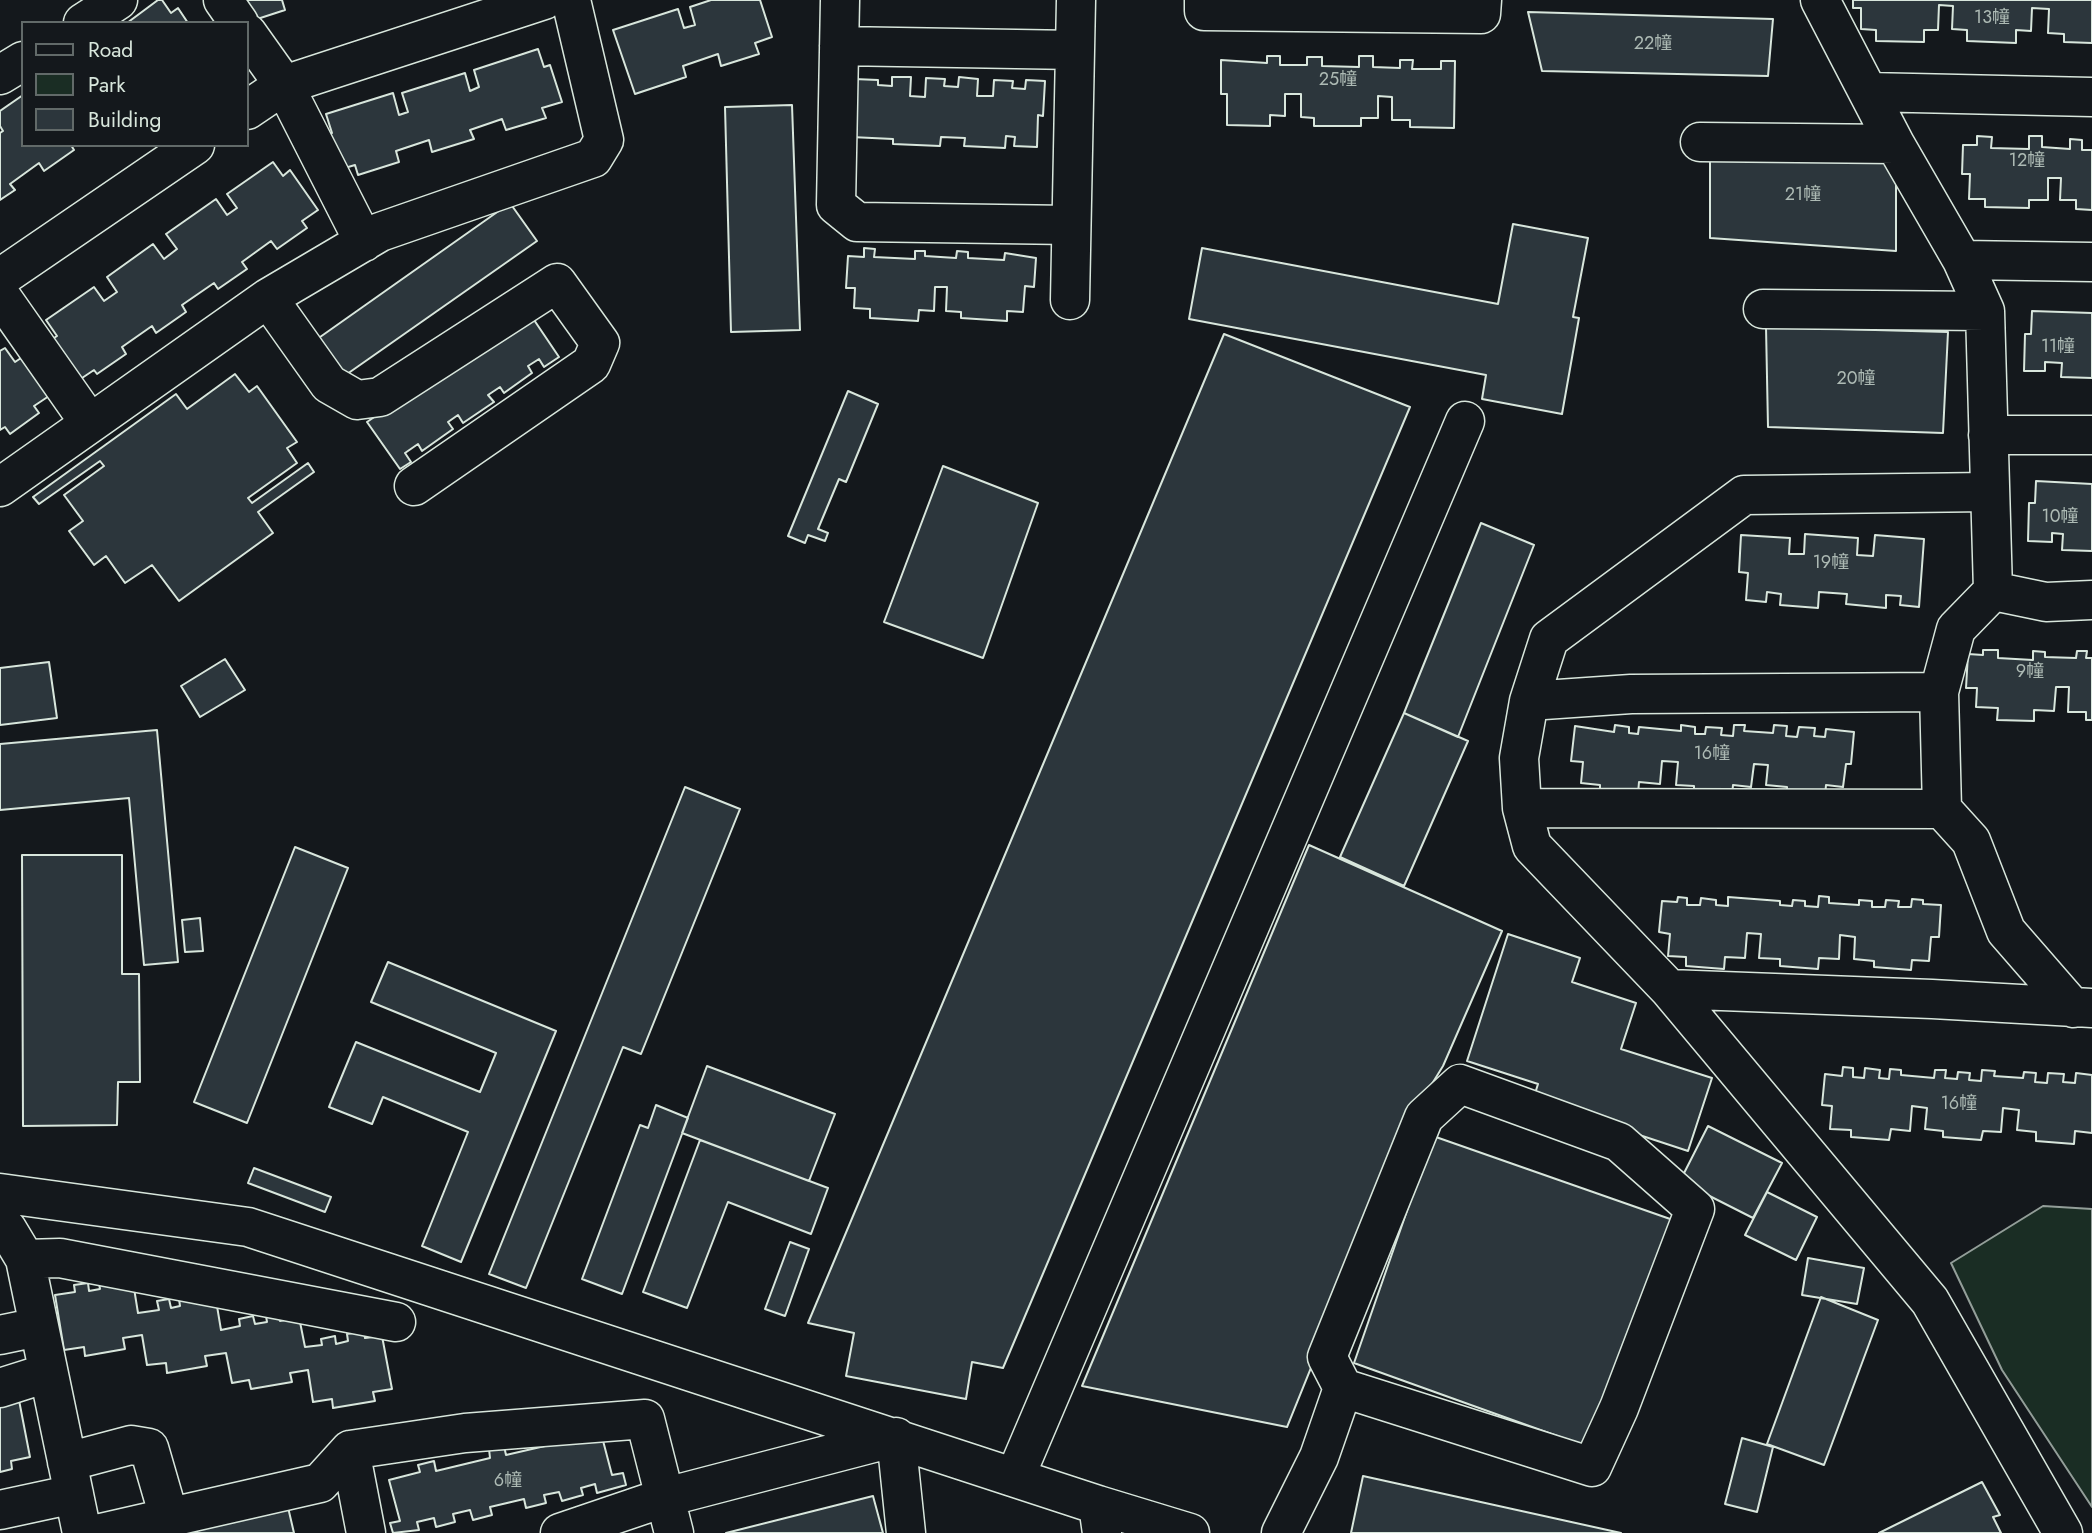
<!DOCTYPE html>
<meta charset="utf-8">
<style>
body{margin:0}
#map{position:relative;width:2092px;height:1533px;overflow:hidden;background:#14181c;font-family:Jost,sans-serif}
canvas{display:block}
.legend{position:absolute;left:21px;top:21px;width:228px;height:126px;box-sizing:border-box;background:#14181c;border:2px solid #626a69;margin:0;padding:9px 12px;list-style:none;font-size:21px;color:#d8e6dc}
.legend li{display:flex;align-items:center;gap:14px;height:35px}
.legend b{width:35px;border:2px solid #626a69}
</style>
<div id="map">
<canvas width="2092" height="1533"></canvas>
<ul class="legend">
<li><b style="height:9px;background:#14181c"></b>Road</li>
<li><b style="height:19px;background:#1a2d24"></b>Park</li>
<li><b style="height:19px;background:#2c363c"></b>Building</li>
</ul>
</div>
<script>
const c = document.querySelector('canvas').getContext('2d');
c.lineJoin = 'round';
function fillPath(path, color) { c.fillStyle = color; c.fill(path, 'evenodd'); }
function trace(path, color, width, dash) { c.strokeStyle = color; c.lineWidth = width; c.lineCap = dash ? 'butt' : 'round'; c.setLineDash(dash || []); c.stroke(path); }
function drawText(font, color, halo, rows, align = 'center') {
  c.font = font + ' Jost,"Noto Sans SC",sans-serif'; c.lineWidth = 5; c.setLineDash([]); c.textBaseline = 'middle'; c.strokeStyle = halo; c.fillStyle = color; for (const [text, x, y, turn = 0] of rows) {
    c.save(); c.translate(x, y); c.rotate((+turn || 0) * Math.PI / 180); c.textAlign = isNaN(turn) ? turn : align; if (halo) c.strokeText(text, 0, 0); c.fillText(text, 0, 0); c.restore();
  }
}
const green = new Path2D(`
 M2043,1206l49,3v298l-90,-137 -51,-107z`);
fillPath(green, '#1a2d24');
trace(green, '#939e99', 2);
const building = new Path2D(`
 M158,0h4l9,13 7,-5 10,15h-61z
 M235,0h47l3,10 -40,13z
 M711,0h49l12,37 -17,6 4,11 -38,12 -3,-12 -35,12 3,11 -51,17 -22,-64 65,-21 6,19 11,-3 -5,-18z
 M1853,0h239v43l-28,-1v-8l-16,-1 1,-24 -17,-1 -1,23 -15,-1v13l-49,-2v-11l-15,-1 1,-23 -14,-1 -1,25h-14v12l-48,-1v-11l-15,-1v-21h-8z
 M1528,12l245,7 -5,57 -226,-5z
 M538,49l6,18 6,-2 12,37 -20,6 4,10 -40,12 -4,-11 -32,11 4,9 -42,13 -3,-12 -33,11 3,11 -41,13 -3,-10 -17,5 -11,-35 5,-2 -6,-19 67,-21 6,22 9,-3 -6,-19 63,-20 5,18 9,-4 -5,-17z
 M1267,56h13v9h27v-8h15v9l37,1v-11h14v11l27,1v-8h13l-1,9h29v-8h14l-1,67 -44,-1v-7h-18v-23l-14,-1v22h-17v8h-47v-8l-13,-1v-23h-16v22l-15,-1v11l-43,-1v-31h-6v-34l46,3z
 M892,77h19l-1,19 15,1 1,-19 19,1 -1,7 14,1 1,-10 19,2 -1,17h16l1,-16 19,1 -1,7 13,1 1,-9 19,1 -2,35 -5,-1 -1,32 -23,-1 1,-9 -9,-1 -1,12 -41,-2 1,-8 -24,-1 -1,9 -47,-2v-5l-42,-2 3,-58 24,1v5l14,1z
 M23,95v50h48l3,5 -30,21 -5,-8 -29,21 5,6 -15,10v-67l3,-2 -3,-5v-15z
 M792,105l8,225 -69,2 -6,-225z
 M1977,136l15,1 -1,11 38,1v-13h13v11l28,2v-10l12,1v10h10v60l-16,-1v-9h-16l1,-22h-13v22h-19v8l-44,-1v-8h-16l1,-25h-8l1,-29h14z
 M1710,149l186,6v96l-186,-13z
 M273,162l10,14 7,-6 28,40 -16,11 5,7 -30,21 -6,-8 -29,21 5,7 -29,20 -4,-6 -32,22 4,7 -30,21 -4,-7 -30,21 4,7 -29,20 -3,-4 -15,10 -28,-40 6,-4 -11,-16 48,-33 10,14 13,-9 -10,-15 46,-33 11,15 13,-10 -11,-15 50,-35 11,16 10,-7 -10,-14z
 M510,203l27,38 -197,138 -27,-37z
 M1513,224l75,14 -15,79 6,1 -17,96 -80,-15 4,-24 -297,-56 13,-71 296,56z
 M864,248l11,1 -1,8 41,2v-8h10v5l31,2 1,-7 11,1v6l36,2 1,-7 31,5 -2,29 -9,-1 -2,26 -16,-1v10l-46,-3v-6l-15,-1 1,-24h-12l-1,24 -15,-1 -1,11 -48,-3v-9l-16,-1 1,-20h-9l2,-32 16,1z
 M528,311l31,46 -15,10 -5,-8 -11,7 4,7 -28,20 -4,-6 -12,8 6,7 -31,21 -5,-8 -10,7 5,7 -31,22 -4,-7 -13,9 6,9 -11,7 -33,-47z
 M2032,311l60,2v65l-31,-1 1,-14 -17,-1v9h-21l1,-37h6z
 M1766,327l182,5 -5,101 -175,-6z
 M1224,334l186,73 -407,961 -31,-6 -6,37 -120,-23 8,-43 -46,-10z
 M5,348l10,14 6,-4 28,38 -15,10 5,7 -29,21 -5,-7 -5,3v-79z
 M235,374l14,18 8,-6 40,56 -10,6 10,15 -49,35 4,5 56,-40 6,9 -56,40 15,21 -94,68 -27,-36 -27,18 -19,-27 -12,9 -25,-34 14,-10 -19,-26 40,-29 -4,-5 -61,43 -6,-7 143,-103 11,15z
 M848,391l30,13 -32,78 -7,-3 -21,50 10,4 -3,8 -17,-6 -3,8 -17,-7z
 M943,466l95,37 -55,155 -99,-36z
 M2036,481l56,3v67l-30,-1 1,-16 -11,-1v9l-24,-1 1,-38h6z
 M1481,523l53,22 -76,192 -54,-24z
 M1805,534l53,4 -1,17 16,1 2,-21 49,4 -5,68 -19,-2 1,-9 -15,-1v13l-40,-4 1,-10 -28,-2 -1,16 -38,-3 1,-11 -14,-2 -1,10 -20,-2 2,-27 -9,-1 2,-37 49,3 -1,16h15z
 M1983,650h15v8l35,2v-9l12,1v5l31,1 1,-7h10l-1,7h6v62h-6v-8h-18l1,-25h-13l-2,24 -20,-1v11l-37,-1 1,-12 -22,-1 1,-19h-11l2,-34 15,1z
 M225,659l20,31 -45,27 -19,-31z
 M49,662l8,56 -57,7v-57z
 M1404,713l64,28 -64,145 -64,-29z
 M1615,725l14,2v6l9,1 1,-7 42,4v-6l14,2v7h10l1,-7 16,1 -1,7 12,1 1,-11h11l-1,6 29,2 1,-8 13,1 -1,10 11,1 2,-10 16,1 -1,8 11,1 1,-8 28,3 -3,32h-5l-3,23 -17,-2 -1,11 -38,-3v-6l-21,-2 2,-20 -14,-1 -3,23 -18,-2 -1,11 -38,-4v-6l-18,-1 2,-23 -16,-1 -2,23 -21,-2 -1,12 -38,-3v-6l-19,-2 2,-21 -12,-1 4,-35 39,6z
 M157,730l21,232 -34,3 -15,-167 -129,12v-66z
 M685,787l55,22 -99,245 -18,-7 -97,241 -37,-14z
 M1309,845l193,86 -59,135 -29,47 -127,314 -205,-41z
 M295,847l53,21 -101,255 -53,-21z
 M22,855h100v119h17l1,108h-22l-1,43 -94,1z
 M1819,896l10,1v6l30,2v-5l13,1v6h13l1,-7 13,1 -1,6h13l1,-8 11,1v4l18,1 -2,32h-8l-2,24 -17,-1 -1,10 -37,-3v-6l-20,-2 1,-22 -15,-2 -1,24 -20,-1 -1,11 -38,-3v-7l-21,-1 2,-24 -14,-1 -2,25 -20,-1 -1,12 -38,-3v-9l-18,-1 2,-22 -11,-2 3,-31 15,1 1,-5 9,1v7h13l1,-7 15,2v5l12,1v-9l52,4v4l12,1 1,-6 12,1v5l13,1z
 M200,918l3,33 -18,1 -3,-32z
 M1508,934l72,24 -8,24 64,21 -15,46 91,29 -24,73 -155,-51 5,-16 -71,-23z
 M388,962l168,69 -95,231 -39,-16 46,-114 -85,-35 -11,27 -43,-17 27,-65 124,50 16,-39 -125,-51z
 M707,1066l128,48 -26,67 -127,-48z
 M1843,1067l10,1v9l11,1 1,-10 15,2 -1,8 10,1 1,-10 11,1v5l33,3 1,-8h11l-1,8 12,1 1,-7 12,1 -1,7 12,1 1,-11 13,1 -1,5 29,2 1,-6 12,1 -1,9 12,1 1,-10 16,1 -1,8 12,1 1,-10 16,2v58l-17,-2 -1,13 -38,-3v-9l-19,-2 2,-20 -16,-2 -2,24 -18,-1 -2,9 -38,-3v-6l-18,-2 2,-21 -15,-2 -2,25 -19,-2 -2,11 -38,-3v-7l-21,-1 2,-23 -10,-1 3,-31 17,2z
 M656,1105l32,13 -66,176 -40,-15 58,-154 8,3z
 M1708,1126l74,37 -29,55 -73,-37z
 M1433,1136l240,84 -88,226 -231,-83z
 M700,1140l128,48 -17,46 -83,-32 -41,106 -44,-16z
 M254,1168l77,29 -6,15 -77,-29z
 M1767,1192l50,25 -21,43 -51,-25z
 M790,1242l19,7 -24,67 -20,-7z
 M1808,1258l56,10 -7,36 -55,-9z
 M133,1282l5,31 21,-3 -2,-9 12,-2 2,9 9,-2 -1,-7 37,1 5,30 19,-4 -1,-7 14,-3 2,8 12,-2 -1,-6 12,-2 2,7 19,-4 6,30 17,-2 -1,-6 14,-3 1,8 12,-3 -1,-7 17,-3 1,7 17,-2 10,53 -19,3 2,9 -42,7 -1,-9 -19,3 -5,-32 -18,3 2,9 -41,7 -2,-9 -17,3 -6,-30 -21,3 2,10 -40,7 -1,-10 -19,2 -5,-30 -19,3 2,11 -40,7 -1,-9 -20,3 -9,-55 20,-3 -1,-7 14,-2 1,8 11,-2 -1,-6z
 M1821,1297l57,23 -54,145 -57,-21z
 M18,1395l12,62 -19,4 1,8 -12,3v-73z
 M601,1433l11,42 11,-2 3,12 -29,8 -2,-9 -14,4 2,7 -21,6 -3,-9 -15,3 2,8 -20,5 -2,-9 -34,8 2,8 -19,5 -3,-10 -17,4 2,8 -19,5 -2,-9 -17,4 2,8 -26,3 -3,-10 10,-2 -11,-41 31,-8 -2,-7 16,-4 2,10 54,-13 -1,-9 15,-3 2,9z
 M1742,1438l31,9 -16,65 -32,-8z
 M1363,1476l258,57h-270z
 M1982,1482l18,33 -7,2 8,16h-122z
 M873,1496l10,37h-157z
 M287,1503l7,30h-132z`);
fillPath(building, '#2c363c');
trace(building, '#d8e6dc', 2);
const minor = new Path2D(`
 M223,0l16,23
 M840,0l-4,205 21,17 214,3
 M1204,0v11l277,3 1,-14
 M1820,0l75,144 67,116 23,51 8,280 -37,38 -17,63 3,117 29,32 35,90 67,77
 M83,23l35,-23
 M247,33l37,52 80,157
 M839,46l236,4 -5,250
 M1075,50l1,-50
 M0,75l23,-14
 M1868,92l224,5
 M247,110l37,-25 260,-85
 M1700,142l195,2
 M1962,260l130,2
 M0,278l195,-133
 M0,295l89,127
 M268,298l61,86 28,16 23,-3 177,-114 43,60 -9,21 -177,122
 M1763,309l222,2
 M1988,435h104
 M0,487l268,-189 112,-66 213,-74 11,-18 -33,-140
 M1988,492l-244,3 -195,144 -20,62 -10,57 3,50 10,38 137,143 263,10 160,9
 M1993,591l53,11 46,-2
 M1529,701l102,-7 308,-2
 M1522,808l420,1
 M1669,989l261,312 133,232
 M0,1193l248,34 850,278
 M0,1224l7,5 18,30 57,274
 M25,1259l35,-1 336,64
 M0,1335l38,-8
 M0,1388l47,-15
 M350,1450l16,83
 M67,1462l64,-17 18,3 20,69
 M1015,1477l450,-1056
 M0,1510l74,-16
 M101,1533l219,-50 30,-33 115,-17 180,-14 29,114
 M560,1533l106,-36 230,-60 10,96
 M1102,1533l-4,-28 92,28
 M1281,1533l38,-76 24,-69 -16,-31 97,-240 36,-33 159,58 76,67 -76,199 -27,59 -249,-79`);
trace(minor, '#d8e6dc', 41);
trace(minor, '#14181c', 38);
drawText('18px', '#adbab4', null, [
 ["13幢",1992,19],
 ["22幢",1653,45],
 ["25幢",1338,81],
 ["12幢",2027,162],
 ["21幢",1803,196],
 ["11幢",2058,348],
 ["20幢",1856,380],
 ["10幢",2060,518],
 ["19幢",1831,564],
 ["9幢",2030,673],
 ["16幢",1712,755],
 ["16幢",1959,1105],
 ["6幢",508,1482]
]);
</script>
